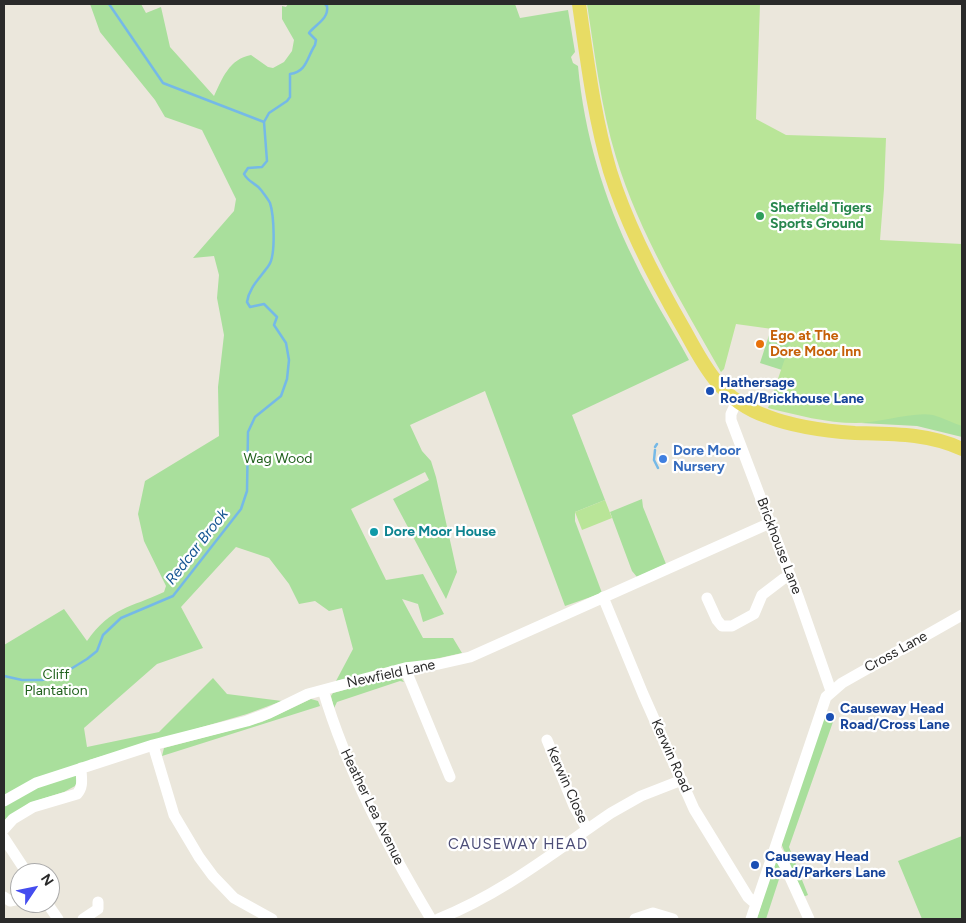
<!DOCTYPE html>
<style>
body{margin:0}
#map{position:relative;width:966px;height:923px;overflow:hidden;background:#ebe7dc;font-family:Figtree,sans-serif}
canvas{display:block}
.frame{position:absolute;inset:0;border:5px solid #2a2a2a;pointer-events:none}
.north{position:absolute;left:10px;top:863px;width:50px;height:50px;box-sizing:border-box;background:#fff;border:1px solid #aaa;border-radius:50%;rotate:56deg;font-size:14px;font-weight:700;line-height:20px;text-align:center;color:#2a2a2a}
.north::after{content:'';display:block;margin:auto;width:18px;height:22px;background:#454def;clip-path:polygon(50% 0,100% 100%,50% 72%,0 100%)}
</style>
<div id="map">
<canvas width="966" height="923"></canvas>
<div class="frame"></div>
<div class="north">N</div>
</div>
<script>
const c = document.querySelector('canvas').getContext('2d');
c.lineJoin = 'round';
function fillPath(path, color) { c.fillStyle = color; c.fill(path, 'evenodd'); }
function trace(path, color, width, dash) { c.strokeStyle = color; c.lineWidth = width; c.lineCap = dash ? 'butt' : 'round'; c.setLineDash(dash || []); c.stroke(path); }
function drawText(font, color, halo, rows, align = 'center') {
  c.font = font + ' Figtree,sans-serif'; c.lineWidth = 4.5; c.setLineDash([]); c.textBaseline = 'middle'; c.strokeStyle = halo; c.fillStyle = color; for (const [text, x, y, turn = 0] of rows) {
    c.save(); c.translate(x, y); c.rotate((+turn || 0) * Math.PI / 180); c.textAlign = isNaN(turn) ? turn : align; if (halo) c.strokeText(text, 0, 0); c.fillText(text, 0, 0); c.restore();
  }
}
fillPath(new Path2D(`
 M90,4h51l5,9 15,-6 9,40 44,49c8,-17 15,-37 37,-41l17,12 5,1 11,-6 8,-11 2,-11 -12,-21v-13l4,1 2,-3h227l5,14 48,-8 7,42 -4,5 2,6 5,3c6,67 26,133 56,194 16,34 37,67 55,100l-117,55 33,85 -30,12v9l27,72 -37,13 -80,-215 -75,34 12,26 9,10 5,16 21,95 -11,27 -53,-100 36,-19 -4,-8 -74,37 35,71 37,-6 21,40 -21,8 -5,-18 -16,-5 21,39h30l9,15 -126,28 17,-32 -11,-41 -13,3 -14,-10 -16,3 -10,-20 -20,-26 -33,-11 -55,60 22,41 -46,16 -73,64 3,19 72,-15 54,-54 14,16 55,7 -35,13 -158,46 -14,26 -11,6 -35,11 -25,18v-176l60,-36 23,32c24,-34 43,-33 77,-49l2,-6 -22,-45 -6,-27 7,-33 74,-45 -1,-49 6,-52 -7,-37 2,-23 -5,-19 -21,2 41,-47 2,-12 -34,-69 -37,-13 -10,-17 -55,-68z
 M771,329l24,3 -13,38 -22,-7z
 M934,409l28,14v14l-45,-11 -56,-3 49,-13z
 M642,499l1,8 23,57 -29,13 -5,-6 -22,-59z
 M399,675l5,7 -4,-1 -63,21 -3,6 -3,-12 2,-3z
 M311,699l7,2 2,5 -158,50 2,-8 98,-26z
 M824,716l10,3 -45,128 19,48 -5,2 -22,-54z
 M962,836v83h-40l-24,-58z
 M775,858l8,9 -17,52h-9z`), '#a9df9c');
fillPath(new Path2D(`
 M587,4h173l-4,115 30,16 100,3 -2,51 -4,51 82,4v182c-9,-3 -19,-8 -29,-11 -19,-4 -54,8 -77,8 -30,0 -59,-8 -88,-15l26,-76 -58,-8 -12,45 -3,3c-39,-69 -82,-139 -105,-215 -15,-49 -21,-102 -29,-153z
 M605,500l7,18 -30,12 -7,-18z`), '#b9e598');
trace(new Path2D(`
 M109,4l54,79 101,39
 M655,447l2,-3
 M655,450l-1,10 4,8
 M4,676l18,4h20l19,-5 26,-16 10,-8 6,-16 18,-17 52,-22 68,-87 6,-18 1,-59 7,-15 26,-21 6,-17 2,-19 -3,-17 -12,-18 3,-8 -13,-13 -14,3 -3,-5c2,-15 14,-25 22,-37 7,-10 5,-50 1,-62 -2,-4 -6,-9 -9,-13 -5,-7 -12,-7 -17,-16l4,-6 14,-1 5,-6 -3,-39 5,-9 18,-12 3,-4v-23c17,-2 17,-17 25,-29l1,-5 -7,-7c7,-9 20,-14 18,-27l-2,-2`), '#75b9e7', 2.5);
trace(new Path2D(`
 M737,401l-6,13v6l68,179 32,92
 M603,597l40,97 51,115 54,88 8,7
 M707,598l10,22 5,6h10l22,-12 8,-19 21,-16 7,-3
 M405,668l45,109
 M323,690c24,81 65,157 108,229
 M547,740l27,66 13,23
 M153,745l21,70 25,42 14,19 21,22 38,21
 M4,801l32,-18 117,-38 94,-24 22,-8 39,-19 15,-4 82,-22 34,-4 31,-7 300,-134
 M4,829l9,-10 20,-12 44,-13c7,-7 4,-17 4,-26
 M4,838l23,35
 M775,848l9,16 25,55
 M4,897l6,4 10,-2
 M47,903l11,16
 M83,919l15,-10v-7
 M438,919c64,-25 117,-68 173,-106l30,-17 41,-16
 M635,919l18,-6 20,6
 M751,919l75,-222 16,-14 120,-68`), '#fff', 11);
trace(new Path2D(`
 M579,4c8,55 15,113 31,167 17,55 46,110 75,160 10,18 19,36 32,51 12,15 31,28 49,34 28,11 59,15 89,17 36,1 73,0 107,16`), '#e8dc64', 14);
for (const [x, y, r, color] of [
 [760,216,5,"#2e9e5b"],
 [760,344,5,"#e8710a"],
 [710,391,5,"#1a4fb4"],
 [663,459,5,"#3f7fe0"],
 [374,532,5,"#0f9aa8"],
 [830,717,5,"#1a4fb4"],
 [755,865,5,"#1a4fb4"]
]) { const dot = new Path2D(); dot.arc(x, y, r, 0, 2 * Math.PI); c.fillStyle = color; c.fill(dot); trace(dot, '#fff', 2); }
drawText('bold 14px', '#27864d', '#fff', [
 ["Sheffield Tigers",770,208],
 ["Sports Ground",770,224]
], 'left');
drawText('bold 14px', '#c56008', '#fff', [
 ["Ego at The",770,336],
 ["Dore Moor Inn",770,352]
], 'left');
drawText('bold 14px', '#164399', '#fff', [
 ["Hathersage",720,383],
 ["Road/Brickhouse Lane",720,399],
 ["Causeway Head",840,709],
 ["Road/Cross Lane",840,725],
 ["Causeway Head",765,857],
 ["Road/Parkers Lane",765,873]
], 'left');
drawText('bold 14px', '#366cbe', '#fff', [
 ["Dore Moor",673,451],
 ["Nursery",673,467]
], 'left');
drawText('14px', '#22621e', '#fff', [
 ["Wag Wood",278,459],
 ["Cliff",56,675],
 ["Plantation",56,691]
]);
drawText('bold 14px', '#0d838f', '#fff', [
 ["Dore Moor House",384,532]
], 'left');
drawText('14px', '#2a2a2a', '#fff', [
 ["Brickhouse Lane",779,546,69],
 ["Cross Lane",896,652,-29],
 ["Newfield Lane",391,674,-12],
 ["Kerwin Road",671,756,66],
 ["Kerwin Close",567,785,66],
 ["Heather Lea Avenue",372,807,64]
]);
drawText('italic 15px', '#155592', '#fff', [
 ["Redcar Brook",197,547,-52]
]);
c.letterSpacing = '1px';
drawText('15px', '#4d4e78', '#fff', [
 ["CAUSEWAY HEAD",518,845]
]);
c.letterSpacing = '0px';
</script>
